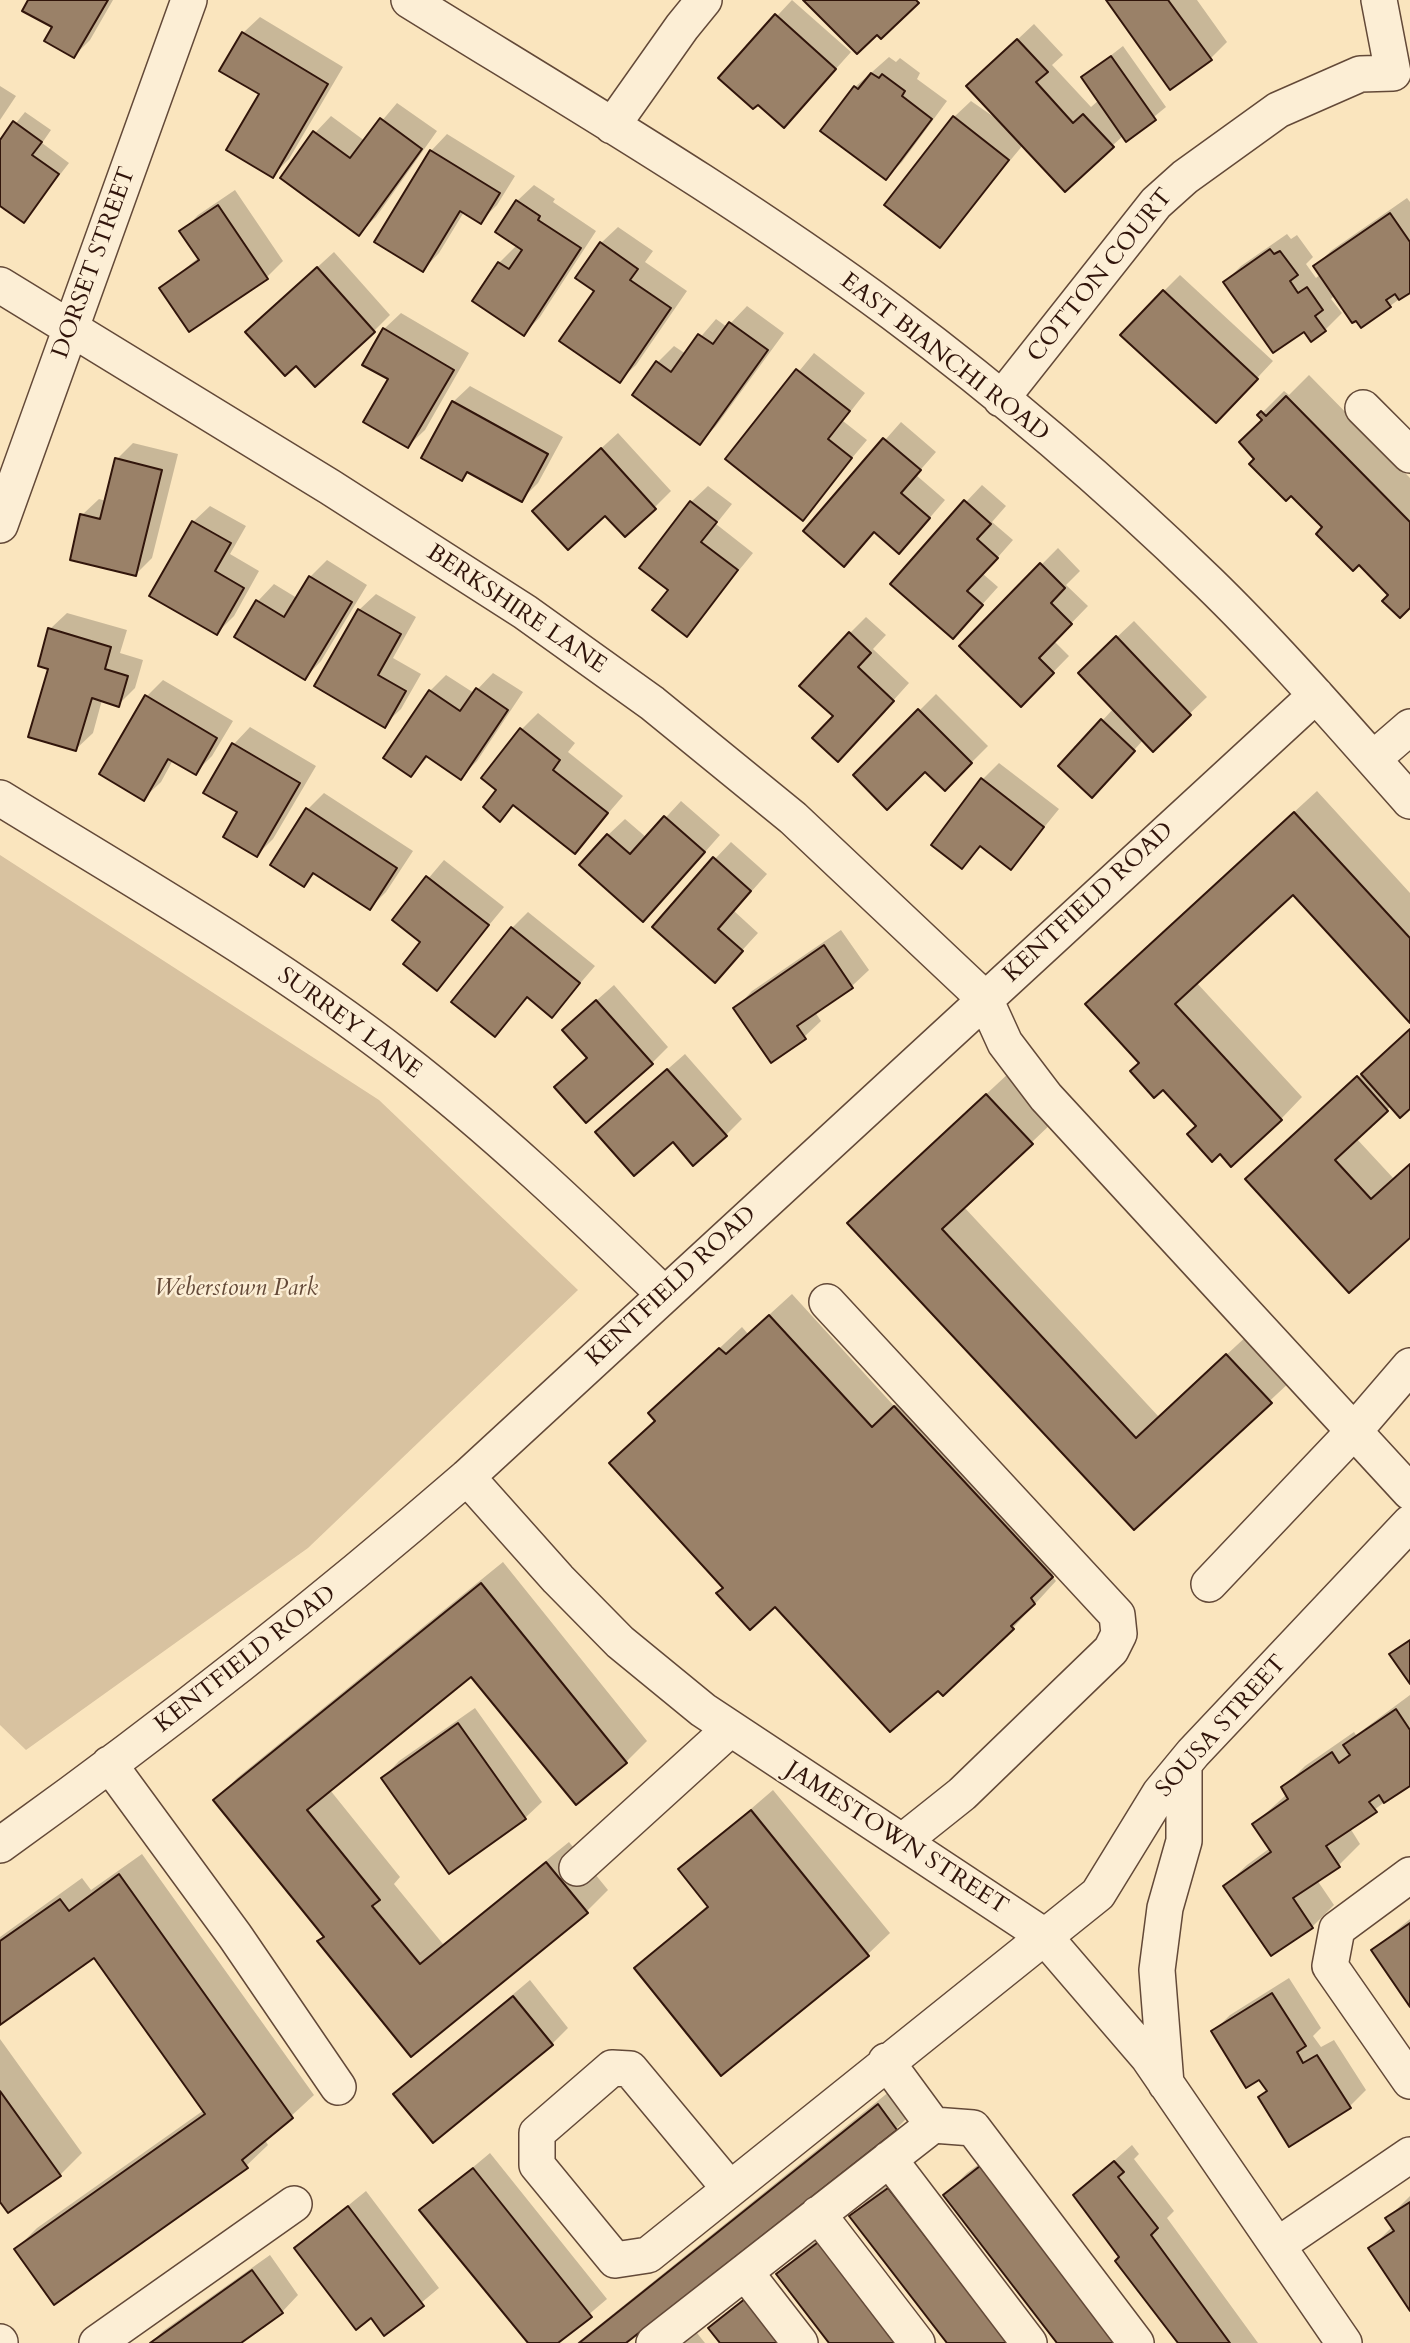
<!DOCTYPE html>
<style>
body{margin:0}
canvas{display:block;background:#fae5be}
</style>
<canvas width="1410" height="2343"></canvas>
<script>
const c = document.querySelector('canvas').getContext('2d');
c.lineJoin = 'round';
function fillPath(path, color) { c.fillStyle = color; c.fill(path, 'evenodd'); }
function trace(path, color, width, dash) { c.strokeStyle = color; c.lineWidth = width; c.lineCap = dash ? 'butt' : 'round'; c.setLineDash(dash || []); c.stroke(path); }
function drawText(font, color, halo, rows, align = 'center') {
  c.font = font + ' Cardo,serif'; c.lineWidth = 5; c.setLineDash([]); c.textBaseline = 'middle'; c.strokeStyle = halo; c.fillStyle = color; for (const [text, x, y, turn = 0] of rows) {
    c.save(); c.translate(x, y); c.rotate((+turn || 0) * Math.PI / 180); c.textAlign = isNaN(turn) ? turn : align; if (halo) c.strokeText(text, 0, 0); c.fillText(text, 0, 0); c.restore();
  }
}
fillPath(new Path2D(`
 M0,855l379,245 199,190 -270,258 -282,202 -26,-25z`), '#d8c2a0');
fillPath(new Path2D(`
 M30,0h83l-23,40 -16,16 -20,-29z
 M792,0l59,52 -51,57 -23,-93z
 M1108,0h89l30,42 -17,17z
 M260,17l83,50 -54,92 -16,16 -12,-81 -18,-61z
 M1034,24l29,31 -11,10 39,42 8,-7 -16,-23 40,-31 43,61 -39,32 -3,-4 -59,54 -42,-44 -84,101 15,-129 17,-16 33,23 -19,-54z
 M889,57l7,5 4,-4 20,15 -3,6 30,22 -45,61 -16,16 -31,-91z
 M0,86l16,10 -16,24z
 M397,103l40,28 -61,86 -17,16 -44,-100 16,-17 34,25z
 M25,112l26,18 -9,13 27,20 -45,58 -24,-17v-61z
 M447,134l68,42 -18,29 -17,17 -16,-10 -25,41 -16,17 8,-119z
 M534,185l21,14 -2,3 43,29 -56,86 -16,17 -25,-71 18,-18v-44z
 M235,190l48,71 -16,16 -105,11 37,-31 -17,-25 16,-17z
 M1407,198l3,4v89l-20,15 -55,-11 -4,4 11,14 -17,17 -21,-1 -79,-47 16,-16 46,-32 4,5 6,-4 16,22 -7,7 10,14 5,-4 -6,-8 17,-16z
 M618,227l35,24 -8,11 42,29 -51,74 -17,16 -23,-91 5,-47z
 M334,252l56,63 -16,16 -110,-15z
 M1180,275l93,86 -41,44 -68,-114z
 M747,306l37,27 -68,93 -16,17 -42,-81 16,-16 12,8 30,-35 11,8z
 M401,313l68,40 -44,77 -17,16 -18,-67 -6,-50z
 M814,353l51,40 -22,28 24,19 -65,78 -75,-59z
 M1309,375l101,103v128l-19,-11 -135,-136 8,-40 -4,-4 24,-24 5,4z
 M470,386l93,51 -25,46 -17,17 -52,-29 -7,7 -9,-76z
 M901,422l35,30 -20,23 29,25 -30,35 -40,-4 -31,34 -39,-34z
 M618,433l53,58 -17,17 -49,5 -54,-19z
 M133,443l45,11 -26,104 -16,16 -54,-59 17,-16 7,2 11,-42z
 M982,485l24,21 -14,16 21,18 -30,34 15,13 -45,50 13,-135z
 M708,486l24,18 -16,20 37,29 -66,81 -17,-45 21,-87z
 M210,506l36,20 -16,28 29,17 -25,45 -17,17 -24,-111z
 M1058,548l22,23 -14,14 22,21 -34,35 15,15 -48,49 -60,-59z
 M327,560l40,25 -46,76 -16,17 -68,-42 21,-35 16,-17 23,14 13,-21z
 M376,594l40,23 -23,41 28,16 -20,35 -17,16 -25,-115z
 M67,613l60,17 -7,23 23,7 -8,28 -17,17 -16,-5 -9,33 -17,16 -26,-82v-38z
 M866,617l20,18 -13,14 36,34 -54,60 -20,-27 15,-83z
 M1134,621l73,76 -54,52 -9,-10 -41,46 -1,-64 12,-13 -17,-52z
 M493,673l30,19 -46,69 -16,16 -32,-21 -18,19 19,-84 16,-16 28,18z
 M163,680l70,41 -21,35 -17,17 -22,-13 -12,22 -17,16 3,-102z
 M936,694l52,52 -43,43 -20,-19 -70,5z
 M538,713l37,30 -7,9 55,44 -48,56 -60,-47 -15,15 -1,-30 23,-61z
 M250,727l66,39 -43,73 -16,16 -17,-43 -6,-68z
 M999,763l60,46 -48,59 -29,-22 -20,21 21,-88z
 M1317,791l93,102v128l-117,-128 -97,89 106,115 -21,22 -83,7 -57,-63 -32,-81z
 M324,793l89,58 -27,41 -16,16 -54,-36 -12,13 4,-76z
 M681,801l39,34 -60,68 -52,-68 17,-16 22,19z
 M731,842l36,32 -33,37 24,22 -43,47v-121z
 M444,860l60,47 -67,81 -14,-47 -29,-22z
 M528,912l67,54 -43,50 -23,-19 -34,38 17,-107z
 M841,930l28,40 -17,16 -37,26 6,9 -17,16 -68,-29 16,-17z
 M614,985l54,62 -16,16 -96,24 32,-30 -7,-43z
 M1410,1030v76h-19l-35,32 38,41 16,-15v72l-163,-57z
 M685,1054l57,65 -16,16 -53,4 -59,-23z
 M1009,1073l45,48 -90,86 195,210 90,-83 43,46 -158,148 -263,-327z
 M792,1294l102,112 23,-20 157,168 -22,22 4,5 -43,47 -238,-23 -50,-18 -68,-167 16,-28 69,-65 6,7z
 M503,1562l144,179 -21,21 -154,-87 -142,115 70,87 -6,7 49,60 126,-102 39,48 -22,22 -175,142 -91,-113 5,-5 -109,-136 21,-22z
 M1410,1695v88l-60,45 10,16 -21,21 -22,15 17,25 -22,22 -87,-41 22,-21 23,-17 -16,-24 33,-30 -4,-6 22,-22 49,-34 2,3z
 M475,1708l67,94 -17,16 -142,-40 16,-17z
 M773,1790l117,143 -22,21 -147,119 -85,-105 72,-63 -28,-35z
 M142,1854l172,241 -49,45 3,5 -22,21 -230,83 21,-21 167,-118 -109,-155 -95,68v-86l82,-59 9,12z
 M1410,1919v85l-37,-54z
 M1289,1978l32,50 -8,8 8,11 13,-7 32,50 -17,17 -89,-10 8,-7 -8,-12 -47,-46 17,-17z
 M530,1980l38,48 -16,16 -157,50z
 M0,2039l82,114 -22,22 -60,24z
 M900,2083l18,24 -22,22 -273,214h-46z
 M1132,2145l7,9 -5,5 40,52 -7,7 91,125h-78l-105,-148z
 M1003,2146l152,197h-95l-115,-148 22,-22z
 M490,2153l117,146 -52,44h-25l-108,-133z
 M911,2168l135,175h-97l-97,-127 21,-22z
 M366,2191l73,97 -54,45 -13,-17 -76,-68z
 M1410,2196v109l-39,-57 22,-22 -5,-8z
 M843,2220l94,123h-106l-52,-69 21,-21z
 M270,2255l28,40 -16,17 -44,31h-87l12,-12z
 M768,2278l50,65h-96l-11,-15z
 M697,2333l8,10h-21z`), '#0003');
const building = new Path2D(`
 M28,0h80l-34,58 -30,-17 8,-14 -30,-16z
 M803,0h113l3,3 -38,36 -4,-4 -20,19z
 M1106,0h62l44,60 -42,30z
 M775,14l61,55 -52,59 -26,-23 -5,4 -35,-31z
 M242,32l86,52 -55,94 -47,-28 33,-56 -40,-23z
 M1017,39l31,33 -12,10 37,41 10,-9 31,33 -49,45 -99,-106z
 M1111,56l45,64 -30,22 -45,-65z
 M871,73l8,5 3,-4 23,17 -3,5 30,23 -46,61 -66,-49 34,-45 4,3z
 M953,116l56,44 -69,88 -56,-43z
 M380,118l42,31 -63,87 -79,-58 33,-47 37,27z
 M13,121l29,21 -10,13 27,19 -35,49 -24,-17v-66z
 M430,150l70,43 -19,31 -21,-13 -37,61 -49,-30z
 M516,200l24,16 -2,4 43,28 -57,88 -52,-35 26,-39 11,7 13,-19 -27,-18z
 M218,205l50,74 -79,53 -30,-44 40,-28 -20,-29z
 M1390,213l20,29v51l-11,7 -4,-6 -9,6 5,7 -30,21 -5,-7 -4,2 -39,-57z
 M600,242l38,27 -8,11 41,28 -51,75 -61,-42 35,-50 -19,-13z
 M1270,249l4,5 6,-3 18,24 -8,6 8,12 9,-6 16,23 -8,6 11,15 -15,11 -7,-10 -31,21 -50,-71z
 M317,267l58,65 -60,55 -19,-21 -11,10 -40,-44z
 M1163,290l95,89 -42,44 -96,-88z
 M729,322l39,28 -68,95 -68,-50 24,-34 15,11 27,-38 15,10z
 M383,328l71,42 -46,78 -45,-26 25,-43 -26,-14z
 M796,369l54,42 -22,28 24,19 -49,63 -78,-62z
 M1286,396l124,126v86l-10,10 -18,-17 6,-6 -29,-30 -6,6 -37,-37 6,-7 -31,-31 -5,5 -37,-37 5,-5 -15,-17 23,-22 -5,-5 4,-4 5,5z
 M452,401l96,53 -26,48 -55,-30 -5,9 -41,-23z
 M883,438l38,32 -20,23 29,25 -31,36 -25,-22 -30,35 -41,-36z
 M601,448l55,61 -31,28 -20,-21 -37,34 -36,-39z
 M115,458l47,12 -26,106 -66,-16 10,-46 20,5z
 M964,500l27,24 -14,15 21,19 -31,33 16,14 -30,34 -63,-55z
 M690,501l27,21 -16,20 37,28 -51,67 -35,-27 16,-20 -29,-22z
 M192,521l39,22 -16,28 29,17 -27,47 -68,-39z
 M1040,563l25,25 -14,15 21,21 -33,34 15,15 -33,34 -62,-61z
 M309,576l43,26 -47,78 -71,-43 22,-37 28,17z
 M358,609l43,25 -23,41 28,16 -21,37 -71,-42z
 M48,628l63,19 -6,22 23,7 -9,31 -27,-9 -16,53 -48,-14 20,-68 -10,-3z
 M849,632l22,21 -13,14 36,34 -56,61 -26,-24 21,-22 -34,-30z
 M1116,636l75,79 -38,37 -75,-79z
 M476,688l32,22 -47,70 -35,-24 -15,21 -28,-19 46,-68 31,21z
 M145,695l72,43 -21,37 -28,-16 -24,42 -45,-27z
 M918,709l54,54 -27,28 -20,-19 -38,38 -34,-35z
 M1101,719l34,32 -43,47 -34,-32z
 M520,728l40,32 -7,10 55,43 -33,41 -62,-49 -13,17 -17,-15 13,-17 -15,-12z
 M232,743l68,40 -43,74 -34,-20 14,-25 -34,-19z
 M981,778l63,49 -33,43 -31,-24 -18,23 -31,-24z
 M306,808l91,60 -27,42 -57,-37 -9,14 -34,-22z
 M1294,812l116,126v85l-117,-128 -118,109 107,116 -51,47 -11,-13 -8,8 -25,-28 9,-8 -33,-36 -9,8 -24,-27 9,-8 -54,-59z
 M664,816l41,36 -62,70 -64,-57 28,-31 23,20z
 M713,857l38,34 -33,38 25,22 -28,32 -63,-56z
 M426,876l63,49 -52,66 -34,-27 17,-22 -28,-22z
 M511,927l69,56 -28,35 -25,-21 -32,40 -44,-35z
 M824,945l29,43 -56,38 9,13 -35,24 -38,-55z
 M596,1000l57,64 -67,59 -32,-36 33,-29 -25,-28z
 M1410,1029v80l-10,9 -39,-44z
 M667,1069l60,67 -34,30 -20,-24 -39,34 -39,-44z
 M1357,1076l31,35 -53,49 36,39 39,-35v74l-61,55 -104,-114z
 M986,1094l47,50 -91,85 194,209 90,-84 46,49 -138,127 -287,-307z
 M769,1315l103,112 22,-21 159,171 -22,21 4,6 -24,22 3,3 -71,67 -5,-5 -48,41 -115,-125 -25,23 -34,-37 7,-5 -114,-125 46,-42 -7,-8 71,-65 7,6z
 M481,1583l146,180 -51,42 -105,-128 -164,133 73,90 -8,6 48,58 126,-102 42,51 -177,144 -94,-116 7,-4 -111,-137z
 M1410,1640v44l-21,-30z
 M1396,1709l14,21v56l-26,17 -5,-8 -10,7 8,10 -51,34 14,21 -47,31 20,30 -42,28 -48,-70 48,-34 -19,-28 36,-25 -7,-12 51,-35 7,11 11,-8 -7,-10z
 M458,1723l68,96 -77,55 -68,-96z
 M751,1810l118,146 -148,120 -87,-108 74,-61 -30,-38z
 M119,1874l174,244 -51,42 6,8 -194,137 -40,-56 191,-135 -111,-156 -94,67v-84l60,-42 9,12z
 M1410,1923v84l-39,-57z
 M1272,1993l34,53 -9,6 6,11 14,-8 34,53 -62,39 -31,-50 9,-6 -8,-11 -13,8 -35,-57z
 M513,1996l40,49 -120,98 -40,-49z
 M0,2091l61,85 -53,37 -8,-11z
 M878,2104l19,26 -271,213h-47z
 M1114,2161l10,11 -6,5 40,51 -7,7 79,108h-52l-63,-82 4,-4 -46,-62z
 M980,2166l136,177h-59l-114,-148z
 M473,2168l119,149 -34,26h-30l-109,-133z
 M888,2188l120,155h-61l-98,-127z
 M1410,2202v109l-42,-63 26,-17 -9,-13z
 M348,2206l76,100 -40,30 -13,-18 -15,12 -62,-82z
 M821,2240l78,103h-70l-53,-69z
 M252,2270l31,43 -42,30h-91z
 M746,2298l34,45h-60l-12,-15z`);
fillPath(building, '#9a8168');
trace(building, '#31150b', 2);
const minor = new Path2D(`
 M409,0c163,101 329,198 484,313 110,82 216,173 315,269 71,69 136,145 202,219
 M612,126l70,-99 22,-27
 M0,285l330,202 195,125 127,91 141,115 192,181 20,44 41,54 364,395
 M1001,399l155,-196 29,-26 93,-67 82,-36 33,-1 -14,-73
 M1363,408l47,47
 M0,525l189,-525
 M1373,759l37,-32
 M0,798c135,83 275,163 400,260 93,72 179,154 264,236
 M827,1302l290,313 2,19 -8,16 -149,144 -59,47
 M467,1477l91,102 62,63 83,68 340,225 105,122 196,286
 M1209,1584l146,-154 55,-64
 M109,1764l126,172 103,151
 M0,1845c162,-116 317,-238 467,-368l849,-782
 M577,1868l153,-139
 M1410,1875l-73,54 -7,37 80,115
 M886,2061l47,64
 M1166,2084l-9,-114 8,-62 19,-67v-77
 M889,2159l140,184
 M730,2189l-100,-120 -18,-1 -75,65v32l78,95 33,-5 450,-361 62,-101 33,-40 217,-230
 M818,2214l99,129
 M1278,2245l132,-90
 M745,2272l55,71
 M0,2342v1
 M97,2343l197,-139
 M654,2343l279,-218 40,3 163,215`);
trace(minor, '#634938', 38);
trace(minor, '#fceed5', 35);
drawText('24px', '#31150b', '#fceed5', [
 ["DORSET STREET",95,263,-70],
 ["COTTON COURT",1101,276,-51],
 ["EAST BIANCHI ROAD",944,358,38],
 ["BERKSHIRE LANE",516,610,34],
 ["KENTFIELD ROAD",1089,903,-43],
 ["SURREY LANE",349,1024,36],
 ["KENTFIELD ROAD",672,1287,-43],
 ["KENTFIELD ROAD",246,1660,-38],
 ["SOUSA STREET",1222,1727,-48],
 ["JAMESTOWN STREET",896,1839,33]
]);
drawText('italic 24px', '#634938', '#fceed5', [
 ["Weberstown Park",236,1289]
]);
</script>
